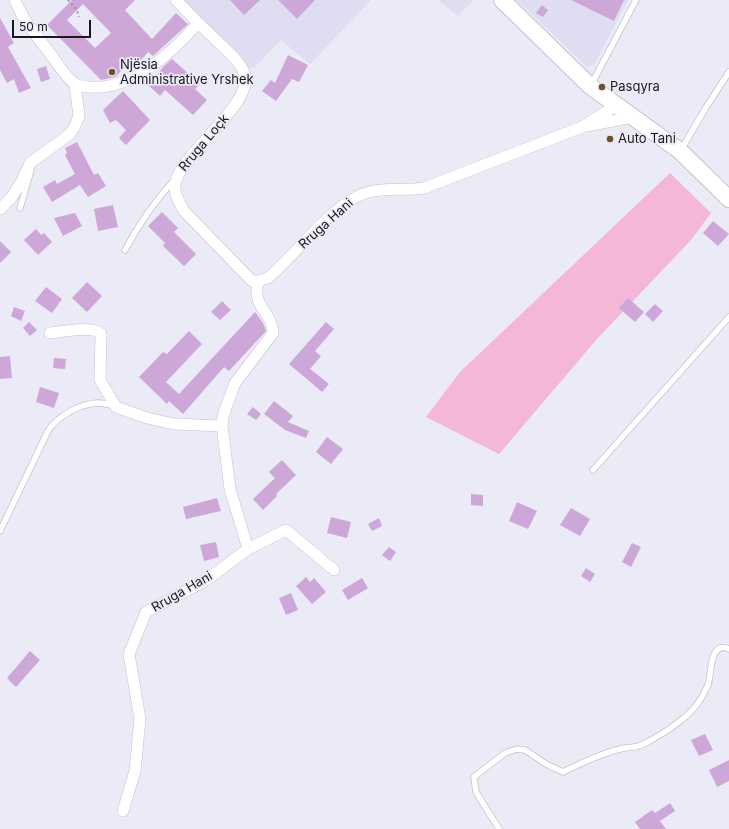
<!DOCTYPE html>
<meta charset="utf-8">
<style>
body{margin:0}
#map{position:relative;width:729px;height:829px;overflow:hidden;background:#ebeaf7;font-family:Inter,sans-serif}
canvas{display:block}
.scale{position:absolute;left:12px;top:20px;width:79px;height:18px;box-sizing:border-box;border:2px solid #1a191e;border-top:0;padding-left:5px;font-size:12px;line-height:14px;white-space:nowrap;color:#1a191e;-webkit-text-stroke:3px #ebeaf7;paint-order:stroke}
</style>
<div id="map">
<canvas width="729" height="829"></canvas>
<div class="scale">50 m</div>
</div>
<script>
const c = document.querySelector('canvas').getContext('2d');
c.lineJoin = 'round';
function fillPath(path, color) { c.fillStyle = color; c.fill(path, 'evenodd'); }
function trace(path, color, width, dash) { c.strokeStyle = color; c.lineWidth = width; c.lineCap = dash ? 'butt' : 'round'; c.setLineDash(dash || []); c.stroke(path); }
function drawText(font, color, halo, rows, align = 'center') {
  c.font = font + ' Inter,sans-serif'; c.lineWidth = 3.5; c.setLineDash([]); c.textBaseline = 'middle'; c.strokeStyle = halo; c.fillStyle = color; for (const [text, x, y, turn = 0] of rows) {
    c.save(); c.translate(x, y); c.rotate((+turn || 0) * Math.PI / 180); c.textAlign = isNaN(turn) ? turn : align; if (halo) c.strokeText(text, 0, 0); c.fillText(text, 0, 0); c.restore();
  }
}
fillPath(new Path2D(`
 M176,0h195l-61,64 -29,-24 -26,27 -12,2z
 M438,0h36l-16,16z
 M517,0h111l-34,65 -7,2z`), '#dfddf1');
fillPath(new Path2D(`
 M670,173l41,40 -20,27 -94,99 -98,115 -73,-37 34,-45z`), '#f5b7d7');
fillPath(new Path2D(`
 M72,0h63l-10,10 27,29 24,-26 12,11 -35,32 -5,-4 -15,17 -5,-5 -13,13 -14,3 -54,-55zM83,4l28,29 -16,15 -28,-28z
 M230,0h30l-16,15z
 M278,0h37l-18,19z
 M571,0h53l-10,21z
 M542,5l6,5 -5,7 -7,-4z
 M0,18l14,25 -6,4 23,41 -12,5 -5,-14 -7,4 -7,-13z
 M288,55l20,10 -9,17 -7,-3 -16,22 -14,-10 9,-11 4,3z
 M172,59l28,25 -5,5 12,11 -14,15 -28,-25 -5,6 -12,-11 16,-19z
 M46,66l4,13 -9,3 -4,-13z
 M123,91l27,29 -24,25 -7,-7 7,-8 -10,-10 -6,3 -7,-13z
 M77,142l17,33 4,-2 8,13 -18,11 -8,-12 -28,17 -9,-15 12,-7 2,4 18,-10 -10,-19 2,-2 -2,-5z
 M113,205l5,22 -20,4 -4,-22z
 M162,212l16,16 -4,4 22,22 -12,12 -21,-20 2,-3 -17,-17z
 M75,213l7,13 -19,10 -9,-18z
 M713,221l16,13 -11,12 -15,-13z
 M36,229l5,6 3,-2 8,9 -14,13 -14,-15z
 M0,241l11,11 -11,11z
 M87,282l15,14 -15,16 -15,-14z
 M46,287l16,12 -10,14 -17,-12z
 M628,298l16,14 -9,10 -16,-14z
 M222,301l9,9 -11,10 -9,-8z
 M655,304l8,7 -10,11 -8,-8z
 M14,307l11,4 -4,10 -10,-5z
 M255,312l8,11 3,8 -37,40 -5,-4 -41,47 -14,-13 -2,3 -28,-27 24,-25 4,2 22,-23 13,13 -36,38 13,12z
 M29,322l8,8 -7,6 -7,-8z
 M326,322l8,7 -19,22 6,5 -11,13 19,15 -7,8 -33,-28z
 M10,356l2,22 -12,1v-22z
 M54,358l12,1 -1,10 -12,-1z
 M40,387l19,6 -5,15 -18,-6z
 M274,401l19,15 -5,6 21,9 -3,7 -21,-8 -21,-16z
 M253,407l8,7 -5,6 -9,-6z
 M327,437l16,12 -12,15 -15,-12z
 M282,460l14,15 -20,19 1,2 -14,14 -10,-11 22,-21 -6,-6z
 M471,494l12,1v11l-12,-1z
 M217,498l4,13 -35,8 -3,-12z
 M517,502l20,9 -9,18 -19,-8z
 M571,508l19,11 -10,17 -20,-11z
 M331,517l20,5 -4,16 -20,-5z
 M379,518l3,8 -10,5 -4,-7z
 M216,542l3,15 -15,4 -4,-16z
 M632,543l9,4 -10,20 -9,-5z
 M389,547l7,5 -6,9 -8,-6z
 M586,568l9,6 -5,8 -9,-6z
 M306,577l4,5 4,-4 12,14 -14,12 -16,-18z
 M362,578l6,10 -20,12 -6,-10z
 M291,593l7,17 -12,5 -7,-17z
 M30,651l10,9 -24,27 -9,-9z
 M705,734l8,16 -14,6 -8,-16z
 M729,760v21l-12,6 -8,-17z
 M670,803l5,8 -15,10 6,8h-26l-5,-7 17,-12 3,3z`), '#cea7d9');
const lane = new Path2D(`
 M591,85l45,-85
 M681,150l24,-41 24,-37
 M20,208l11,-38
 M125,250c14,-26 29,-48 49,-70
 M593,470l136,-153
 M0,531l49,-102c15,-18 42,-32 65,-23
 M499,829l-23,-37 -2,-15 31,-24 12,-4 8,1 21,14 17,8c18,-9 37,-18 57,-23 7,-2 17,-1 24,-5 17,-9 39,-23 52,-38 5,-7 9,-14 12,-21 4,-11 1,-45 21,-36`);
const street = new Path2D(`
 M15,0c7,18 19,33 31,48 8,10 19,29 29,36 4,2 10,3 15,3 40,4 83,-35 108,-64
 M176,0c13,14 27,28 41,41 8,8 19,17 25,27 20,34 -62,82 -67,117 -1,9 4,18 9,26l68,70h6l10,-3c28,-23 67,-78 101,-86 18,-5 37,-1 55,-4l158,-61 35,-22
 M587,126l45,-9
 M0,209l11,-11 11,-17 8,-18 40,-29 5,-8 4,-10 -4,-32
 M50,333c12,-1 43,-8 51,1l-1,46 16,27 31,11 27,6 48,2
 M248,549l-18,-60 -8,-63 1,-10 12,-33 38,-50c-1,-22 -21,-24 -15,-52
 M123,811l12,-40 5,-52 -11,-65 17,-42 59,-31 43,-32 38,-19 48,40`);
const secondary = new Path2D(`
 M502,0l88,86 90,65 49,48`);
trace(lane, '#c3c1ce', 7);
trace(street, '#c3c1ce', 12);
trace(secondary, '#c3c1ce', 18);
trace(new Path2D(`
 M68,0l9,10 2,7`), '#94939c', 2, [2, 3]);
trace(lane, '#fff', 5.5);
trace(street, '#fff', 11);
trace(secondary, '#fff', 16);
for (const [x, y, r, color] of [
 [112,72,4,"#6f4f25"],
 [602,87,4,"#6f4f25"],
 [610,139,4,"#6f4f25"]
]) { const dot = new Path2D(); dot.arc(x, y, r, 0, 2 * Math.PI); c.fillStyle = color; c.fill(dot); trace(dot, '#ebeaf7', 1.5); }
drawText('13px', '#1a191e', '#ebeaf7', [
 ["Njësia",120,65],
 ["Administrative Yrshek",120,80],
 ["Pasqyra",610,87],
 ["Auto Tani",618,139]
], 'left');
drawText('13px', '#1a191e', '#ebeaf7', [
 ["Rruga Loçk",204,143,-50],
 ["Rruga Hani",326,224,-42],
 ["Rruga Hani",182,592,-30]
]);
</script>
